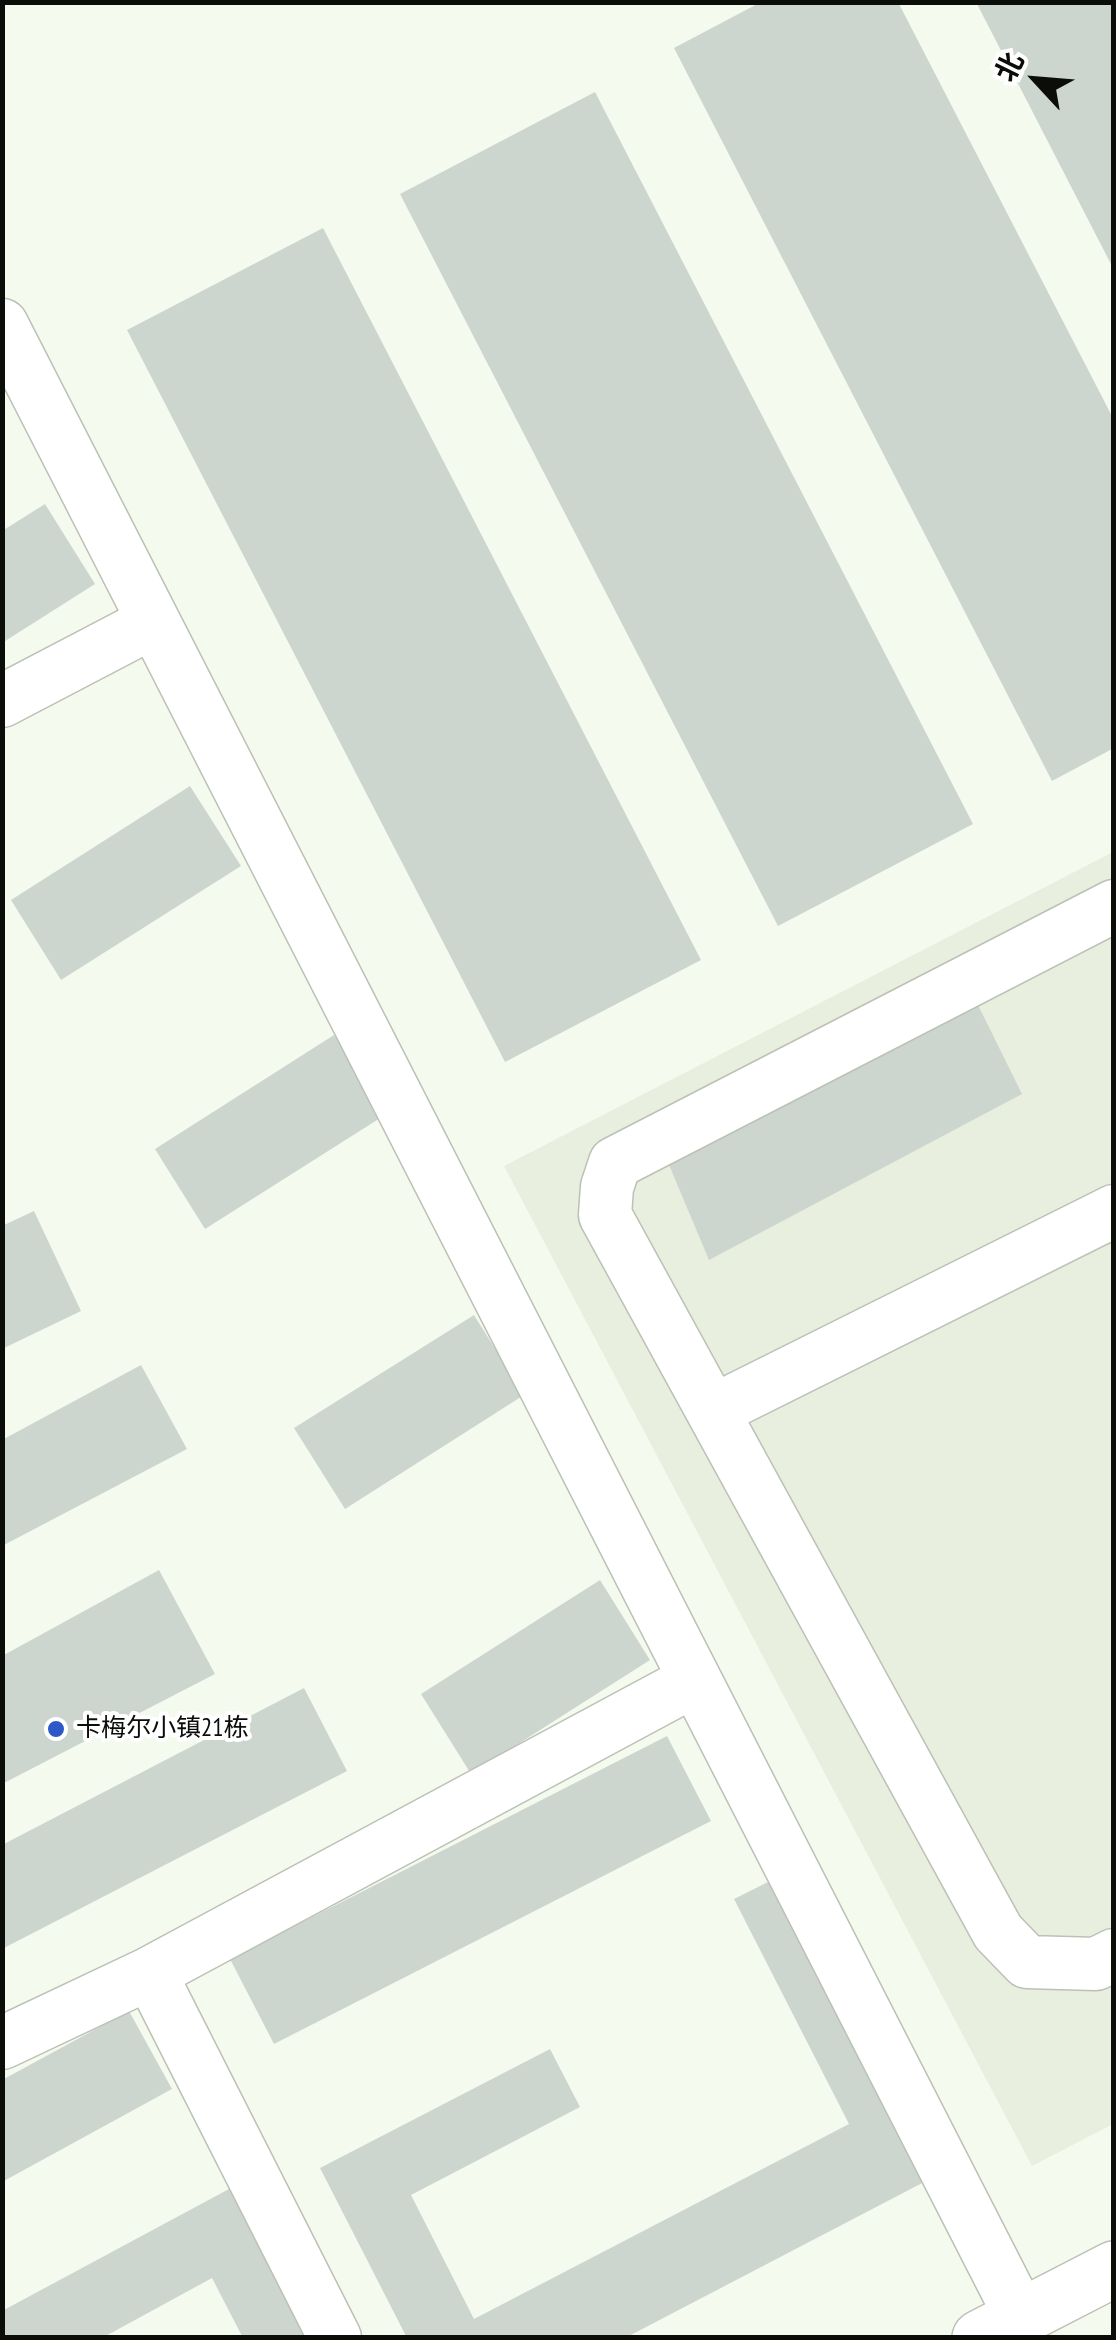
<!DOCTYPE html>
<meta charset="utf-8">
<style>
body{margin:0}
#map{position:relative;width:1116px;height:2340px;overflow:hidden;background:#f5faef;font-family:"PT Sans Narrow","Noto Sans SC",sans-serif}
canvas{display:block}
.frame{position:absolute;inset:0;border:5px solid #0b0d09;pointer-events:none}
.north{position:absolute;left:986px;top:30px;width:100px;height:100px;-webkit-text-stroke:8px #fff;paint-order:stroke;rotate:296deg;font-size:28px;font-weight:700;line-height:40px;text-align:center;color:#0b0d09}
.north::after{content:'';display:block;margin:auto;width:35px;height:45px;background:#0b0d09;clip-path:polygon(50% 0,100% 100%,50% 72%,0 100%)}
</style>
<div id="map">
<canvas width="1116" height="2340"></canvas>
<div class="frame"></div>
<div class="north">北</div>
</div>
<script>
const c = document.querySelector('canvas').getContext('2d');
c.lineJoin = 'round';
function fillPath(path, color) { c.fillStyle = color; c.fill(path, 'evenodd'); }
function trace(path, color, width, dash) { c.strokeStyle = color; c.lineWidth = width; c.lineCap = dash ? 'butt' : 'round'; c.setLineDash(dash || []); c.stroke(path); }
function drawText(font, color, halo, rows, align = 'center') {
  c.font = font + ' "PT Sans Narrow","Noto Sans SC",sans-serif'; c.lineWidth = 8; c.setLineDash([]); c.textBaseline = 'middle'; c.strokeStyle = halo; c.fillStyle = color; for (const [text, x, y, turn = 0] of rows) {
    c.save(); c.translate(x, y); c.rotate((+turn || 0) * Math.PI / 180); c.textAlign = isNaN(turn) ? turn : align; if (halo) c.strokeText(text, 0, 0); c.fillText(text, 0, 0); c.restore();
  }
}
fillPath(new Path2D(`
 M1113,852v1272l-81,42 -528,-1000z`), '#e8efde');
fillPath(new Path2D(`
 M761,2h137l216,418v328l-62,33 -378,-733z
 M976,2h138v268z
 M595,92l378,732 -195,102 -378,-732z
 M323,228l378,732 -196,102 -378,-732z
 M45,504l50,80 -93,59v-112z
 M190,786l51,80 -180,114 -50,-80z
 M975,999l47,95 -313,166 -42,-100z
 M334,1035l51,80 -180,114 -50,-80z
 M34,1211l47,100 -79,38v-123z
 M474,1315l50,80 -179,114 -51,-81z
 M141,1365l46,84 -185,97v-106z
 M159,1570l56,104 -213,110v-128z
 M600,1580l50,80 -179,114 -50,-80z
 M304,1688l43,83 -345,178v-104z
 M667,1736l44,85 -437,223 -44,-85z
 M772,1880l154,301 -301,157h-218l-87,-170 230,-119 30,58 -169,88 63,124 375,-195 -115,-225z
 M129,2011l43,78 -170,93v-102z
 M229,2189l79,149h-65l-31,-60 -110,60h-100v-27z`), '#ccd6cf');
const minor = new Path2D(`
 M2,325l1019,1992
 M2,701l151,-79
 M1114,906l-499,257 -8,24 -2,28 393,717 29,30 69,2 18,-9
 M713,1411l401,-200
 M150,1973l185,365
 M2,2043l148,-70 545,-293`);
const major = new Path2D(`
 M980,2338l134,-69`);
trace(minor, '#bcc1b6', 55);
trace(major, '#bcc1b6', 58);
trace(minor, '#fff', 52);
trace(major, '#fff', 55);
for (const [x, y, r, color] of [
 [56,1729,10,"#2d58c7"]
]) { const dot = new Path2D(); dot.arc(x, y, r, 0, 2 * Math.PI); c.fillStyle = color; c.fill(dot); trace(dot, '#fff', 4); }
drawText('25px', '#0b0d09', '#fff', [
 ["卡梅尔小镇21栋",76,1729]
], 'left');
</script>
